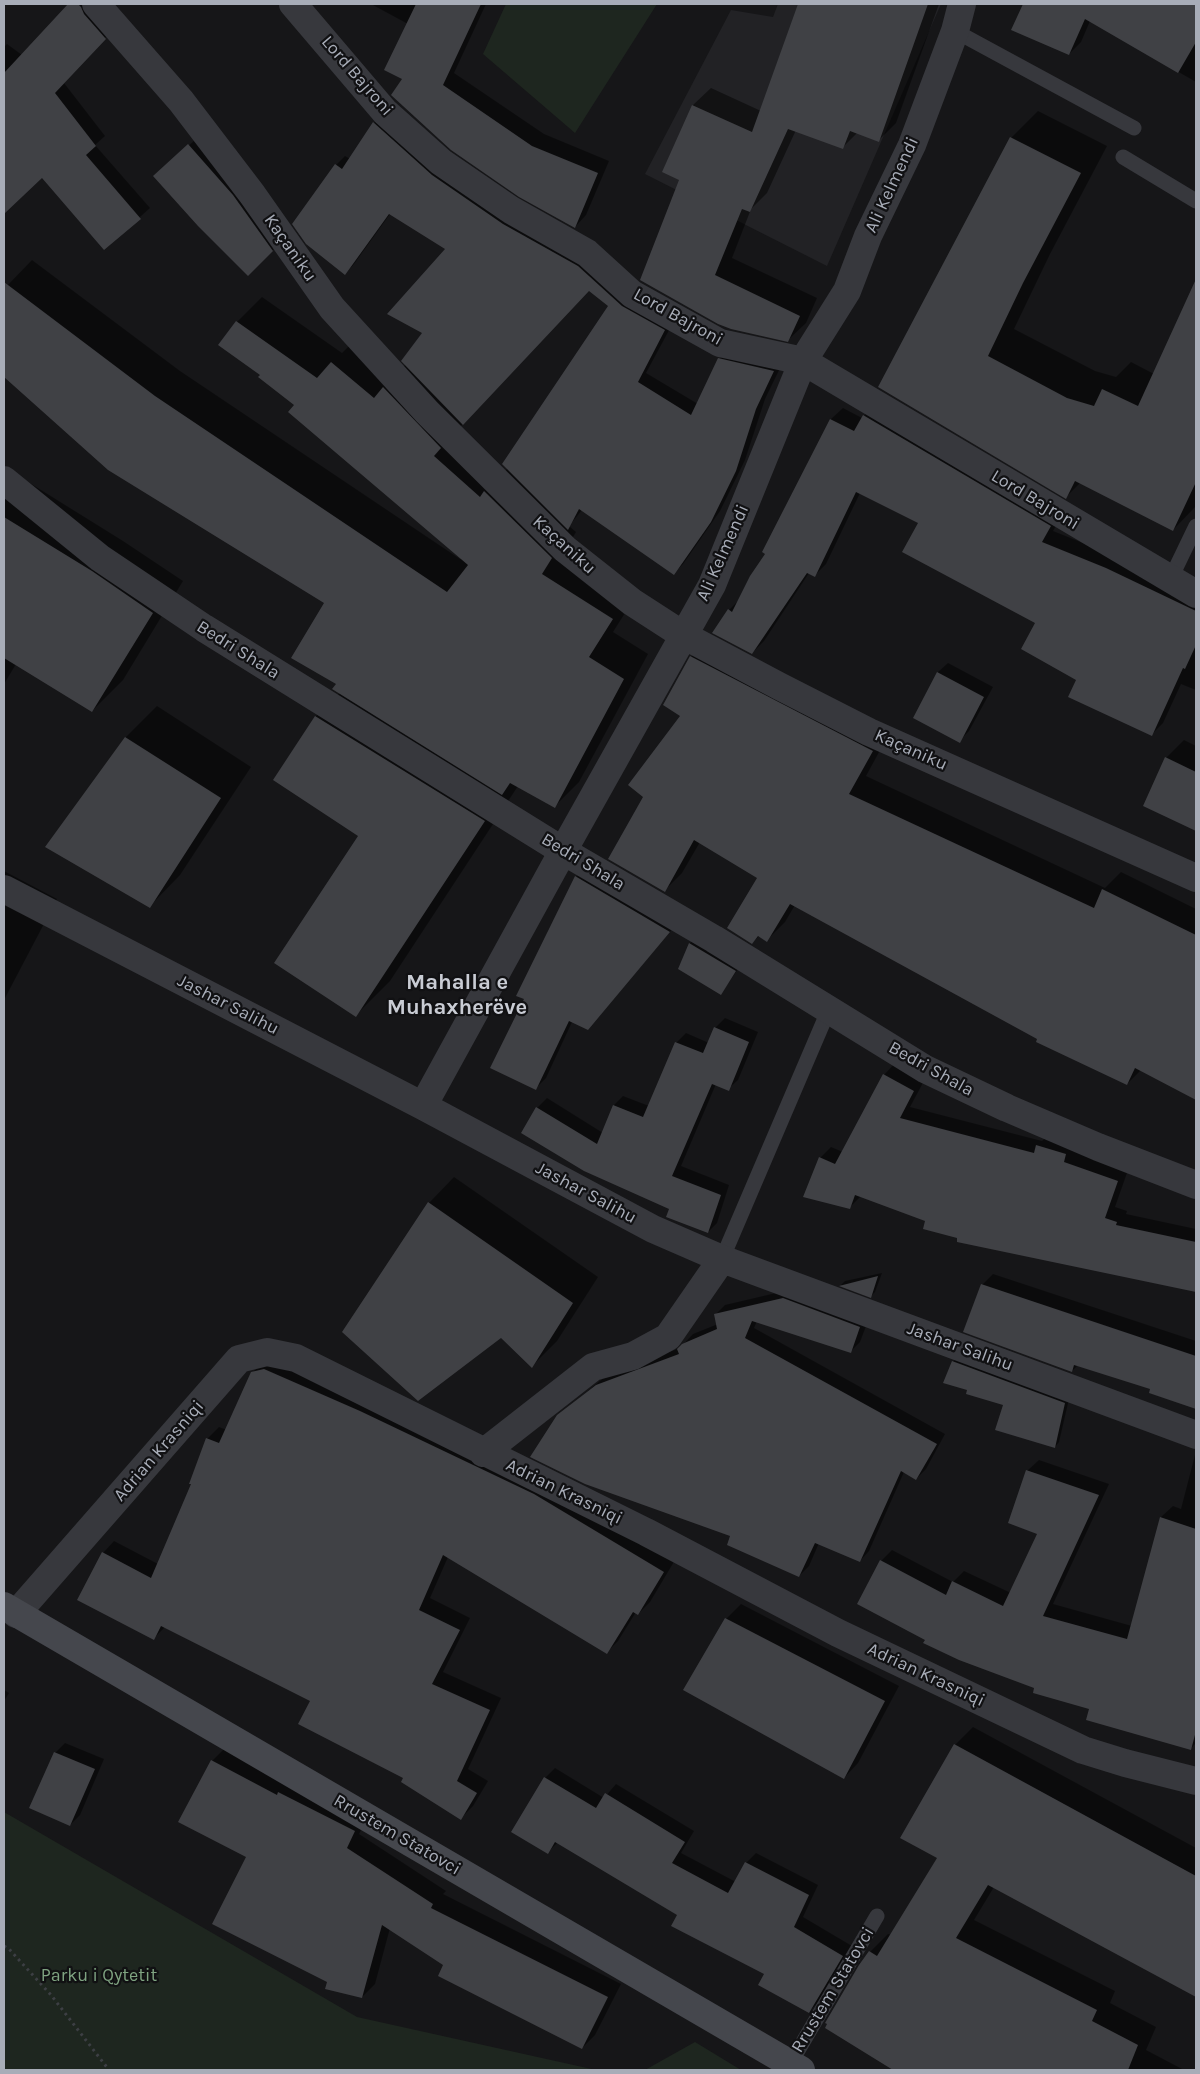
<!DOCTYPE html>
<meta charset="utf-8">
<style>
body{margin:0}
#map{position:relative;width:1200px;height:2074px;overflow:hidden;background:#161618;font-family:Karla,sans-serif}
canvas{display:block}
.frame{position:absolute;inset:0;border:5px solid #a8adb8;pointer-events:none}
</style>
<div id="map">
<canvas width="1200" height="2074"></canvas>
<div class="frame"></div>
</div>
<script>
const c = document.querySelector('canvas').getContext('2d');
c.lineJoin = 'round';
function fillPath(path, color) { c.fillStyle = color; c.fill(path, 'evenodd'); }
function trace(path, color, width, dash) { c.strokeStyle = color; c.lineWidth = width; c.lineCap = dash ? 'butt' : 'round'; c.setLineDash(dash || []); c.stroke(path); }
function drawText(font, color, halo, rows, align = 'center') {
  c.font = font + ' Karla,sans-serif'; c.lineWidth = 4.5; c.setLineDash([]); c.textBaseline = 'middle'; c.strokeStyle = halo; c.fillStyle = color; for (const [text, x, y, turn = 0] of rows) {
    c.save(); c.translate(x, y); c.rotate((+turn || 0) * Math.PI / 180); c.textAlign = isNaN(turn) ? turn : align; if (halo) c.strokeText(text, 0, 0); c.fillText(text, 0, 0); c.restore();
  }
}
fillPath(new Path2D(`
 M778,4h163l-114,262 -182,-92 86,-164 42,7z`), '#222225');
fillPath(new Path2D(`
 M506,4h151l-82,129 -92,-79z
 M4,1812l353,205 239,53h-592z
 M695,2042l46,28h-96z`), '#1e261f');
fillPath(new Path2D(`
 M70,4h24l20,24 -50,55 41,53 -10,9 55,63 -46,41 -62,-73 -38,36v-85l16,-16 -16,-13v-51l3,-3 15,11z
 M371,4h115l-32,69 90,61 65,27 -23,54 -11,12 -171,-149 4,-54z
 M793,4h146l-43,119 -17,17 -22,-7 -14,14 -47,-17 -29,63 -16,16 -19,49 85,40 -11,25 -18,17 -56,-12 -51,-149 -18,-8 30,-66 18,-17 50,23 38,-106z
 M1041,4h155v78l-106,-61 -9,21 -12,12 -44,-19z
 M1038,111l69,35 -57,108 -36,75 81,42 21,6 15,-15 23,12 42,-92v224l-23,24 -92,-48 -15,15 -187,-110 132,-249z
 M384,114l290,207 -28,52 52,31 21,-45 9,-9 55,12 -18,37 -20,61 -25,51 -37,53 -9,9 -92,-63 -13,16 7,6 -10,17 71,45 -24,38 35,22 -69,128 -25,25 -36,-21 -128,195 -34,34 4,-180 -85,-56 41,-63 24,-23 -14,-90 -217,-134 -105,-94v-86l28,-29 148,111 280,188 2,-1 -166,-153 -35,-30 -41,-31 17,-22 25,-25 80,56 15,-15 41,35 8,-9 17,-32 24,-83 -57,-35 -36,50 -9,10 -9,-109 9,-9 5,3 24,-36zM589,289l21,17 -105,166 -48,-42z
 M196,139l83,105 -31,31 -86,-105z
 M875,404l187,111 -9,16 65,26 78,37v96l-15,-6 -18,39 -12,12 -73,-56 -41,-56 -117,-101 -60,-29 -34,71 -11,11 -6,-2 -45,68 -12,12 -23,-43 11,-11 27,-46 -3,-1 67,-133 12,-11 19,10z
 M4,467l119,74 60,40 -60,99 -31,31 -76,-47 -12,20z
 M709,639l181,93 -24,44 239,112 16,-16 75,37v190l-55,-29 -14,14 -89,-45 -243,-134 -10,17 -18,18 -8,-4 -7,7 7,-66 -59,-35 -18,31 -18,18 -19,-95 37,-81 9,-58z
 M948,663l45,24 -24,44 -10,10 -45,-24 24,-45z
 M157,706l94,61 -71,108 -30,31 -103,-60 79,-109z
 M1184,740l12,6v83l-52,-23 22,-48z
 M586,867l93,54 -82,98 -25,3 -26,56 -10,10 -11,-89 23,-68 28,-54z
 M4,871l53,28 -53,101z
 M695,939l45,27 -19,28 -42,-25 11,-26z
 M725,1018l33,14 -20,48 -10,9 -12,-5 -35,82 48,19 -12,38 -9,9 -37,-24 -134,-100 10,-10 56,35 11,-28 9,-9 26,10 27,-63 10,-10 23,10 6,-15z
 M895,1063l30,16 -15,28 132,34 6,-6 80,35 -13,37 12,4 -1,3 70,15v62l-238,-50 1,-4 -33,-16 -65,-25 -12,12 -29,-50 11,-11 12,5 41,-77z
 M454,1177l144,100 -41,64 -25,25 -31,-30 -158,-4 86,-129z
 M882,1273l-7,19 -4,4 -30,-11 4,-4z
 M993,1274l203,67v67l-46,-15 2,-5 -74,-23 -6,6 -90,-86z
 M793,1289l76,29 -9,24 -9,9 -94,-30 -3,7 191,106 -19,35 -10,10 -12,-7 -35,79 -9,10 -41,-18 -10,23 -10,10 -68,-41 -173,-119 49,-41 73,-27 13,-14 25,-10 -3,-9 10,-10z
 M957,1357l112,42 -10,43 -4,5 -50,-43 -37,-15 -15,-27z
 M276,1358l399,202 -25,42 -12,12 -2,-2 -18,29 -11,11 -159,-95 -18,41 40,20 -27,54 58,26 -33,71 20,12 -15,25 -12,12 -56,-41 -93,-76 -147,-74 -11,11 -51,-85 11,-12 44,23 35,-80 14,-45 12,-12 8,3 25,-57 12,-12z
 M1196,1451v292l-6,6 -154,-62 -110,-48 -45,-78 11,-11 61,32 11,-11 47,22 28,-60 -12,-62 12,-11 70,24 -56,120 79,22 29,-109 12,-11 8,3z
 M741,1604l158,82 -41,77 -14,15 -160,-89 42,-70z
 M4,1690l5,3 -5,8z
 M973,1727l223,121v136l-7,7 -195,-104 -20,33 141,71 -5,12 46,24 -10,23 38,20h-289l-69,-42 44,-76 18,-18 3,1 47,-78 17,-112z
 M65,1743l39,16 -24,56 -10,10 -15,-72z
 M225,1748l143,69 -9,17 87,57 -3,3 178,90 -26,51 -13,13 -192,-120 -15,56 -13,13 -34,-16 -80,-125 -36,-95z
 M555,1768l49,30 12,-14 78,47 -13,22 55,29 10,-19 10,-10 62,32 -15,32 49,29 -34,56 -9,10 -43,-38 -87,-60 -121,-72 -11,11 -2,-75z`), '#0007');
fillPath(new Path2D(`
 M68,4h10l3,3 3,7 22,25 -51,54 41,53 -10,9 55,64 -37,31 -62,-72 -38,36v-141z
 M416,4h65l-38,81 89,61 66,27 -23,55 -56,-31 -68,-47 -60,-55 11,-16 -18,-9z
 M798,4h130l-49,138 -29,-11 -7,18 -55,-20 -38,83 -8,-3 -27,66 85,41 -12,26 -57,-13 -13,-5 -78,-44 39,-100 -17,-8 30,-67 60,27z
 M1023,4h173v38l-18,31 -93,-54 -16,36 -58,-25z
 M373,122l59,53 71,49 75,42 44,40 43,24 -27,52 53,33 27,-57 56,13 -18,38 -20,62 -25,51 -37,53 -95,-66 -11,21 -66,-66 106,-158 -19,-15 -126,134 -62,-64 21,-28 -35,-19 58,-65 -56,-35 -44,61 -39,-31 -14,-20 43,-60 7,5z
 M1010,137l71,36 -58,110 -35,73 79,42 27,8 8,-17 36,17 58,-127v203l-23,49 -98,-50 -9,18 -188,-112z
 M188,144l45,51 40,56 -25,25 -50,-50 -45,-50z
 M4,282l151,114 292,196 21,-27 -180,-153 6,-7 -36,-28 2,-2 -42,-30 18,-24 81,57 14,-16 43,36 9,-11 58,61 -7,8 46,41 4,-6 68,67 -10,16 71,45 -24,38 35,22 -69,129 -45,-25 -8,12 -170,-106 4,-5 -45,-26 33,-55 -216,-133 -104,-93z
 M863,415l188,111 -9,16 64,26 90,43v34l-11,24 -2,-1 -31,68 -84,-39 8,-17 -55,-31 14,-26 -133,-71 16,-29 -62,-31 -41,85 -8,-4 -55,81 -40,-21 16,-24 4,3 18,-36 15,-22 -3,-2 68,-133 24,12z
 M4,517l88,54 61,42 -61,99 -88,-54z
 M690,656l183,95 -24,43 245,114 8,-19 94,46v165l-61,-32 -8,17 -91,-43 1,-3 -247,-135 -23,38 -9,-6 -6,8 -25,-16 30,-50 -63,-38 -29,52 -57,-33 35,-62 -15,-12 52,-69 -17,-11z
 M937,672l47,25 -24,46 -47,-25z
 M315,716l170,105 -129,196 -82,-54 84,-127 -85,-56z
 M125,737l96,61 -71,110 -105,-61z
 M1165,757l31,15v59l-53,-25z
 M575,876l95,56 -82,98 -19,-9 -33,69 -46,-22 34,-69 -8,-3z
 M689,943l47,28 -15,24 -43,-26z
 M714,1027l35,15 -20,49 -17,-7 -40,92 49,19 -13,38 -42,-16 3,-8 -85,-38 -63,-38 15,-26 61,37 16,-39 30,12 32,-75 28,11z
 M883,1074l31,17 -14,27 134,35 2,-8 30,9 -2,8 54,19 -13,37 12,4 -1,3 80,17v50l-239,-50v-4l-34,-9 2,-8 -70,-26 -5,14 -47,-12 16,-40 16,7z
 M428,1202l145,101 -41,65 -31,-30 -83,63 -76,-69z
 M878,1276l-7,22 -32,-12z
 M981,1284l215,72v53l-47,-16 1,-4 -76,-24 -2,7 -109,-40z
 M783,1298l77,29 -9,26 -99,-32 -7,17 192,106 -21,36 -15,-9 -41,91 -45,-19 -16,34 -72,-32 3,-9 -145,-52 -55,-27 27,-42 39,-30 83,-31 -2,-5 5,-5 35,-15 -3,-15z
 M952,1361l113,42 -10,45 -60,-18 8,-25 -37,-11 1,-4 -24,-7z
 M264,1369l96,42 174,83 130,78 -26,43 -5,-3 -26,42 -164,-99 -24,55 41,20 -28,54 58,26 -33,71 20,12 -16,27 -60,-38 2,-4 -105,-54 12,-23 -149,-75 -7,14 -77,-40 25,-48 49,26 40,-94h-2l17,-46 13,5 32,-71z
 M1026,1470l73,25 -56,121 84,23 33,-122 36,12v202l-5,19 -105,-30 3,-11 -56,-16 1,-5 -75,-28 -36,-17 2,-3 -68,-36 23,-44 66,35 6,-14 51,25 34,-72 -29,-11z
 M725,1618l160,83 -41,78 -161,-89z
 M954,1744l242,132v121l-208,-112 -32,53 141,72 -5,11 46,24 -10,25h-235l-68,-42 2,-4 -2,-1 34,-58 10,-14 8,5 60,-98 -37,-20z
 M54,1752l41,17 -25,57 -41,-18z
 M211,1760l66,35 1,-3 77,39 -8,17 86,56 -2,4 177,89 -26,52 -144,-73 5,-11 -61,-40 -20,73 -37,-9 2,-7 -115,-58 34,-67 -68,-35z
 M544,1777l52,31 9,-15 80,49 -13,21 56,30 17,-31 64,33 -15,32 49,29 -34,57 -51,-28 6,-11 -93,-48 6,-11 -122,-73 -7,12 -37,-22z`), '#404145');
trace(new Path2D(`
 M4,1946l5,3 42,46 58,75`), '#3d3f44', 3, [2.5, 4]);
trace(new Path2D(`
 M955,31l179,97
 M1123,157l73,44
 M1170,580l26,-54
 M722,1259l107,-250
 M790,2064l87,-148`), '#37383d', 15);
trace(new Path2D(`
 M96,4l85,97 71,93 80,114 95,104 138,137 67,53 51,33 96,51 90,46 327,146
 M293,4l92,108 56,50 70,48 76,43 45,41 88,49 83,18 393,233
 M4,480l96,78 104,70 359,223 151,88 211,130 82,39 91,39 98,38
 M4,889l419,217 230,123 69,30 474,176
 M423,1106l140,-255 149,-266 91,-224 44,-70 21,-55 44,-91 43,-114 7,-27
 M483,1453l110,-86 40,-11 35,-19 54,-78
 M16,1614l223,-255 28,-7 29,6 350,174 192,101 245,117 42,13 71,18`), '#37383d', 28);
trace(new Path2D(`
 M4,1606l797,464`), '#45474d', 28);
drawText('18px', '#a8adb8', '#111113', [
 ["Lord Bajroni",357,76,49],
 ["Ali Kelmendi",892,185,-65],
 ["Kaçaniku",290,248,55],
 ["Lord Bajroni",678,317,29],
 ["Lord Bajroni",1035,500,31],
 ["Kaçaniku",564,545,42],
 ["Ali Kelmendi",723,553,-66],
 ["Bedri Shala",238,650,32],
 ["Kaçaniku",911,750,24],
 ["Bedri Shala",583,862,31],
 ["Jashar Salihu",228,1005,27],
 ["Bedri Shala",931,1069,29],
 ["Jashar Salihu",586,1193,28],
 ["Jashar Salihu",960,1347,20],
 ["Adrian Krasniqi",159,1451,-49],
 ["Adrian Krasniqi",564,1492,26],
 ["Adrian Krasniqi",926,1675,25],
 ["Rrustem Statovci",397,1835,30],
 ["Rrustem Statovci",833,1990,-59]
]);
drawText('18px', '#7fa381', '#111113', [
 ["Parku i Qytetit",99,1976]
]);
drawText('bold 22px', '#c9ccd4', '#111113', [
 ["Mahalla e",457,983],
 ["Muhaxherëve",457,1008]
]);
</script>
